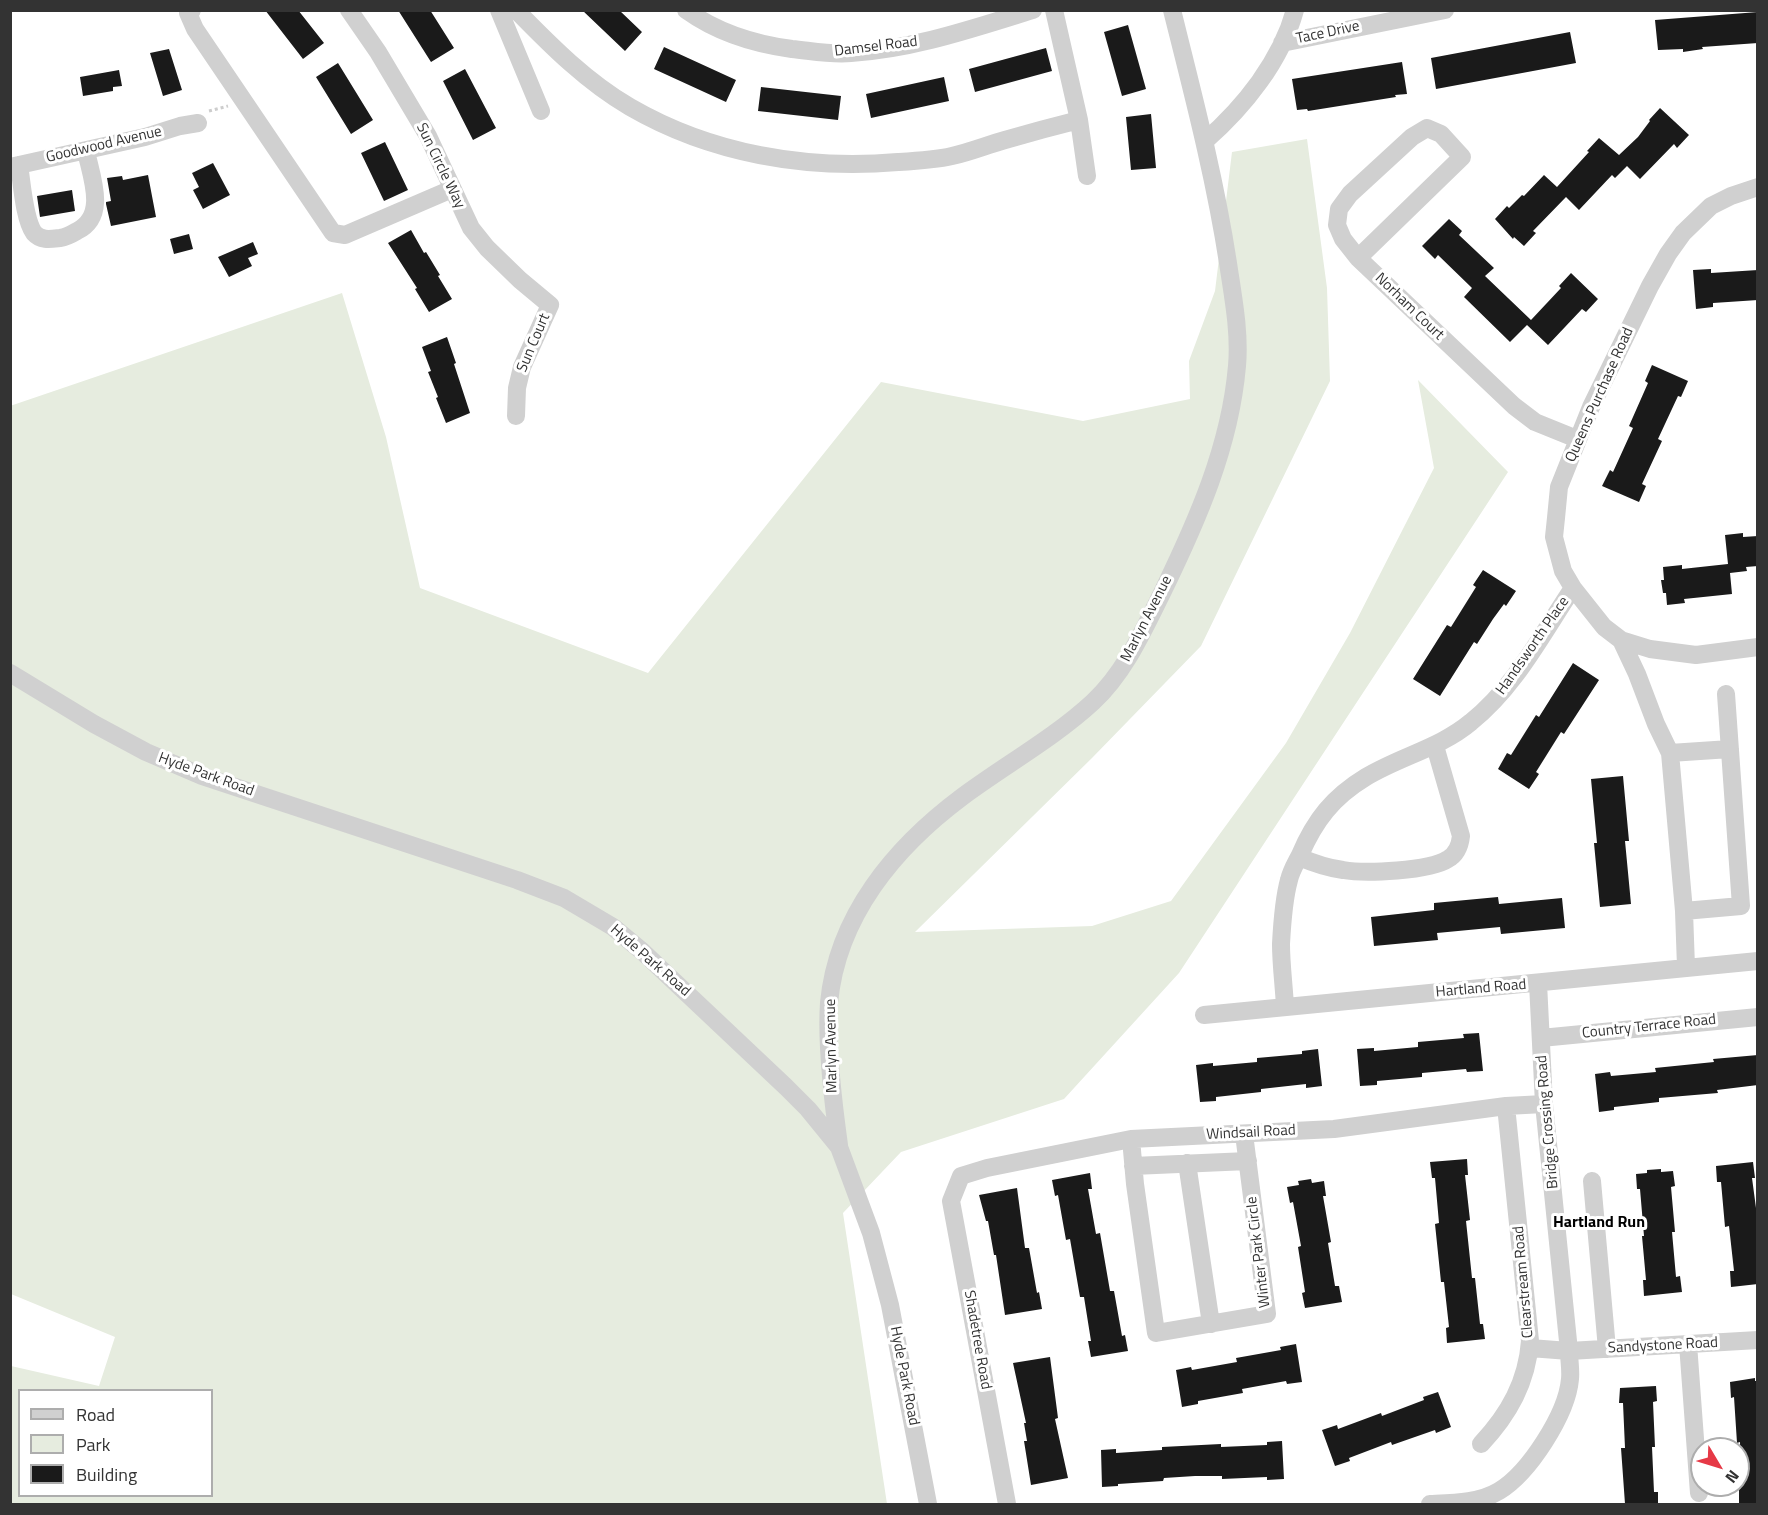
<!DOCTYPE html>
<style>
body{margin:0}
#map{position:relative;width:1768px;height:1515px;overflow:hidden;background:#fff;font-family:"Titillium Web",sans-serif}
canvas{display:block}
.frame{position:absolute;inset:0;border:12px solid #333;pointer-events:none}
.legend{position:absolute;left:18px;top:1389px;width:195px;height:108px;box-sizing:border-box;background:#fff;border:2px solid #adadad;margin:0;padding:8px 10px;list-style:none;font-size:18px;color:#333}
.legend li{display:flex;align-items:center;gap:12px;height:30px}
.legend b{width:30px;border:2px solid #adadad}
.north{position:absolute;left:1690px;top:1437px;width:60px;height:60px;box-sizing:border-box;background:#fff;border:2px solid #adadad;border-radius:50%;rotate:128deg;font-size:16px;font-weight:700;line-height:24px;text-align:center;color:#333}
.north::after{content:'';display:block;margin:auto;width:21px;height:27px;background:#e63946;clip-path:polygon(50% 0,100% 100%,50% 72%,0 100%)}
</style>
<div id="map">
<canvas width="1768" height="1515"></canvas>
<div class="frame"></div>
<ul class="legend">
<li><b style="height:8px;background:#d0d0d0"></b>Road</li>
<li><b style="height:16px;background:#e6ecdf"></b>Park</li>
<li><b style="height:16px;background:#1a1a1a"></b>Building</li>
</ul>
<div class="north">N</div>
</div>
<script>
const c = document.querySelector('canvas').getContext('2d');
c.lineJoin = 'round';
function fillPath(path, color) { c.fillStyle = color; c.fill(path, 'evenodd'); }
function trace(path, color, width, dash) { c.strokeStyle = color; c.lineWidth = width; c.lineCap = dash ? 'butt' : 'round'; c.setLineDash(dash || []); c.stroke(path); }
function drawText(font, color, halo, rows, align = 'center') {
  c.font = font + ' "Titillium Web",sans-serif'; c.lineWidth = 6; c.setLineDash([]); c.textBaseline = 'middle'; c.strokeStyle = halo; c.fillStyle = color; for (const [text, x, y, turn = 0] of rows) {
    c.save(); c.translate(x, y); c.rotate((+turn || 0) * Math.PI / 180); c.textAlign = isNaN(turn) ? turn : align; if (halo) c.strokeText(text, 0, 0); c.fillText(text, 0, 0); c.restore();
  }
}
fillPath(new Path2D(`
 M1307,139l20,149 3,93 -129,265 -109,112 -177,174 177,-6 79,-25 115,-158 64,-110 84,-165 -16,-88 90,92 -329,501 -115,126 -163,53 -58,61 44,291h-876v-138l88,20 16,-49 -104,-43 -1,-888 332,-113 44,144 34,151 228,85 233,-291 202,39 107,-22 -1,-38 26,-70 17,-139zM20,1390h192v106h-192z`), '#e6ecdf');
fillPath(new Path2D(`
 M265,10h33l26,33 -21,16z
 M398,10h32l24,38 -23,14z
 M582,10h37l23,22 -17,19z
 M1758,12v31l-56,4 1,2 -20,3v-3l-25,1 -3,-30z
 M1128,25l18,64 -24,7 -18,-64z
 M1570,32l6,31 -140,26 -5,-31z
 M664,47l72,33 -10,22 -72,-33z
 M1046,48l6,23 -77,21 -6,-23z
 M169,49l13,41 -19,6 -13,-43z
 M1402,62l5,32 -12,1 1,2 -88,14 -1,-2 -10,1 -5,-31z
 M338,63l35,57 -22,14 -35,-57z
 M465,69l31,59 -23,12 -30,-59z
 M119,70l3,16 -9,1v4l-30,5 -3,-19z
 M944,77l5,24 -78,17 -5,-24z
 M761,87l80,9 -3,24 -80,-9z
 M1660,108l29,27 -12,13 -3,-4 -34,35 -13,-13 -12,12 -3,-3 -33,35 -13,-13 -33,34 3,2 -12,13 -10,-9 -1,2 -18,-20 12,-13 2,2 13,-13 2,1 20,-21 13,12 32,-35 -2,-1 12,-13 20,17 19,-18 12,-16 -1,-1z
 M1151,114l5,54 -25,2 -5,-53z
 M385,142l23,48 -24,11 -23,-48z
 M213,163l17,32 -27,14 -10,-19 6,-3 -7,-14z
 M148,175l8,42 -45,9 -5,-22v-2l5,-1 -4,-23 15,-2 1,4z
 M72,190l3,21 -35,6 -3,-21z
 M1449,219l13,12 -3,4 35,33 -9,8 46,44 30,-32 -2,-2 12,-13 27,26 -12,13 -4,-3 -34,36 -21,-20 -17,17 -46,-45 8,-9 -34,-33 -3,4 -13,-13z
 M411,230l13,23 2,-1 14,23 -2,1 14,23 -23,13 -14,-23 2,-1 -29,-45z
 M189,234l4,15 -19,5 -4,-15z
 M253,242l5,12 -10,4 4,8 -23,11 -11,-20z
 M1711,269v4l47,-3v30l-45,3v4l-17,2 -3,-39z
 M447,337l9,26 -2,1 16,49 -24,10 -10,-25 2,-1 -10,-25 3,-1 -9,-24z
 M1652,365l36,16 -7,16 -3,-1 -20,43 4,2 -20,43 4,2 -7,16 -37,-16 8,-16 3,2 20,-44 -4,-2 19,-43 -3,-2z
 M1743,533v4l15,-1v30l-12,1 1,4 -17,2 2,21 -48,5 1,4 -18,2 -1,-12h-3l-2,-13h3l-1,-13 19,-2v4l46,-5 -3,-29z
 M1483,570l33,21 -10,15 -2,-2 -11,15 -16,25 -3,-2 -34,54 -27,-17 34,-54 4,2 25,-40 -3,-2z
 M1573,663l26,17 -35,54 -3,-2 -25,40 3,2 -10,15 -31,-20 9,-16 4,2 25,-40 3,2z
 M1623,776l6,65h-4l6,63 -31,3 -6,-64h3l-6,-64z
 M1498,897l1,7 63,-6 3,30 -64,6 -1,-7 -63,6 1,7 -64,6 -3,-29 63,-7v-7z
 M1479,1033l4,38 -16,1 -1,-3 -44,4v4l-45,4v4l-17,1 -3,-37 17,-1v3l44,-4v-5l46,-4 -1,-4z
 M1318,1049l4,37 -16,2v-4l-45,5v3l-45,5v4l-16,1 -4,-37 17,-2v3l44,-4v-4l45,-4v-3z
 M1758,1055v30l-41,5 1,3 -59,5v4l-45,5v3l-15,2 -4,-38 15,-2 1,4 45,-4 -1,-4 59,-6 -1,-3z
 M1467,1159l1,16h-3l5,45 -4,1 6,57h3l5,46h3l2,15 -38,4 -1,-15 3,-1 -5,-45h-3l-6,-58 4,-1 -4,-45h-3l-2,-16z
 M1753,1162l2,16h-3l6,45v61l-27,3 -1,-16h4l-5,-45 -4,1 -4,-45h-4l-1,-16z
 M1661,1169v3l12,-1 2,15 -4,1 4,45h-3l4,45 4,-1 2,16 -38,4 -1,-16h3l-4,-44h2l-4,-47h-3l-1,-15 11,-1v-3z
 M1090,1173l2,16h-4l8,45 4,-1 10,58h4l8,45 3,-1 3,16 -37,6 -3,-16h3l-7,-44h-4l-10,-58 -4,1 -8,-45 -3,1 -3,-16z
 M1311,1179l1,4 12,-2 2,15h-3l8,46 -3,1 7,43h4l3,16 -37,6 -3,-15 3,-1 -7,-45 3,-1 -8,-44 -3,1 -3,-16 12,-2 -1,-4z
 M1017,1188l8,60h4l8,45 2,-1 3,17 -37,6 -9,-60h-2l-6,-34h-2l-7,-26z
 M1296,1344l6,38 -15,2 -1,-3 -44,8 1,4 -45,8v3l-16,3 -6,-37 15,-3 1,3 45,-8 -1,-4 45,-8 -1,-3z
 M1050,1357l8,61 -3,1 13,59 -37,7 -7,-44h3l-3,-18h2l-13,-60z
 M1755,1378v3h3v122l-19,1v-15l2,-1 -1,-46 -3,1 -3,-46 -3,1 -1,-16z
 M1656,1386l1,15 -4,1 2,45h-3l2,45h4v12h-33l-4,-56h4l-2,-45h-4l1,-15z
 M1438,1392l13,35 -15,6 -1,-3 -43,15 -1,-3 -42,16 1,3 -15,5 -13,-36 15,-5 1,4 43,-16 1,3 42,-16 -1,-3z
 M1282,1441l2,38 -17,1v-3l-45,2v-3h-27l-31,2 -1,3 -45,3v2l-16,1 -1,-37 15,-1v4l46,-3v-3l59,-3v3l46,-2v-3z`), '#1a1a1a');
trace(new Path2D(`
 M209,111l19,-5`), '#cdcdcd', 3, [3, 3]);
trace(new Path2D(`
 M192,10l-4,3 7,16 138,204 12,2 107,-46
 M349,10l29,42 50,84 43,92 16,20 33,32 30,25 -28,62 -5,21 -1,28
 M499,10l42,101
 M516,10c35,36 71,72 114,97 81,47 176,63 268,55 18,-1 37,-2 54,-6 18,-4 35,-11 53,-16 24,-7 50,-14 74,-20
 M686,10c32,23 68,34 106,39 20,2 40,6 59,4 63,-4 123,-25 182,-43
 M1054,10l25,110 8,56
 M1282,43l163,-33
 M1205,141c39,-34 76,-80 90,-131
 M19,165c3,18 5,54 15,68 7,8 17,6 26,5 7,-1 12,-4 17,-7 31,-15 14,-55 9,-80
 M10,167l135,-30 35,-11 18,-3
 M1358,258l-15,-19 -6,-14 2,-16 11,-15 62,-57 15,-9 14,6 21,23 -104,101 156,148 21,16 42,17
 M1621,640l29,9 46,6 62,-8
 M10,673l84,51 52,28 56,24 315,104 47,18 49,29 30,25 143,135 22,22 31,38 32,86 19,72 38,199
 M1670,753l60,-4
 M1299,857c14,6 28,11 44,13 22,4 87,1 105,-11 9,-5 12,-14 13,-23l-26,-90
 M1684,911l57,-5 -15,-212
 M1686,967l-2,-56 -14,-158 -14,-29 -19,-50 -16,-34 -17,-13 -31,-39 -10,-17 -9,-34 2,-19 3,-31 32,-80 59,-121 18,-32 15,-21 28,-27 20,-10 27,-9
 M1285,1007c-1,-21 -4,-42 -4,-63 1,-19 3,-46 8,-64 2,-9 7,-17 11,-25 15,-35 33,-58 66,-78 35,-21 74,-29 105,-55 44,-35 71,-88 102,-134
 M1204,1015l554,-54
 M1541,1038l217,-21
 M1131,1139l4,45 21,149 111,-19 -23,-180
 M839,1145c-6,-43 -13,-100 -10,-142 8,-87 66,-156 133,-206 43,-32 92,-59 131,-95 32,-30 50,-71 69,-109 35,-72 68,-146 75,-227 3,-34 -4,-69 -9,-103 -13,-85 -35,-169 -56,-253
 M1187,1163l24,161
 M1133,1166l115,-5
 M1592,1181l15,168
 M1688,1344l11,149
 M1530,1348l39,3 189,-11
 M1481,1444c28,-30 46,-62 49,-103l-24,-235
 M1007,1504l-56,-303 10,-25 26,-8 144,-29 203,-10 172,-23 38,-2
 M1430,1504c23,-1 49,-1 69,-13 30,-18 68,-77 71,-112 1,-9 -1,-19 -1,-28l-25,-247 -6,-121`), '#d0d0d0', 18);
drawText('15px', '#333', '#fff', [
 ["Tace Drive",1328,33,-12],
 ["Damsel Road",876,47,-7],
 ["Goodwood Avenue",104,145,-13],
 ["Sun Circle Way",440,166,64],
 ["Norham Court",1409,307,44],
 ["Sun Court",534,343,-67],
 ["Queens Purchase Road",1600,395,-66],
 ["Marlyn Avenue",1147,619,-63],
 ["Handsworth Place",1533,646,-55],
 ["Hyde Park Road",206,775,20],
 ["Hyde Park Road",650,961,41],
 ["Hartland Road",1481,989,-5],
 ["Country Terrace Road",1649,1027,-6],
 ["Marlyn Avenue",832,1046,-91],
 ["Bridge Crossing Road",1548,1122,-95],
 ["Windsail Road",1251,1133,-3],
 ["Winter Park Circle",1259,1252,-97],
 ["Clearstream Road",1524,1282,-95],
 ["Shadetree Road",977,1340,80],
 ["Sandystone Road",1663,1346,-3],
 ["Hyde Park Road",904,1376,79]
]);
drawText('bold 16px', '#000', '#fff', [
 ["Hartland Run",1599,1223]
]);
</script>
